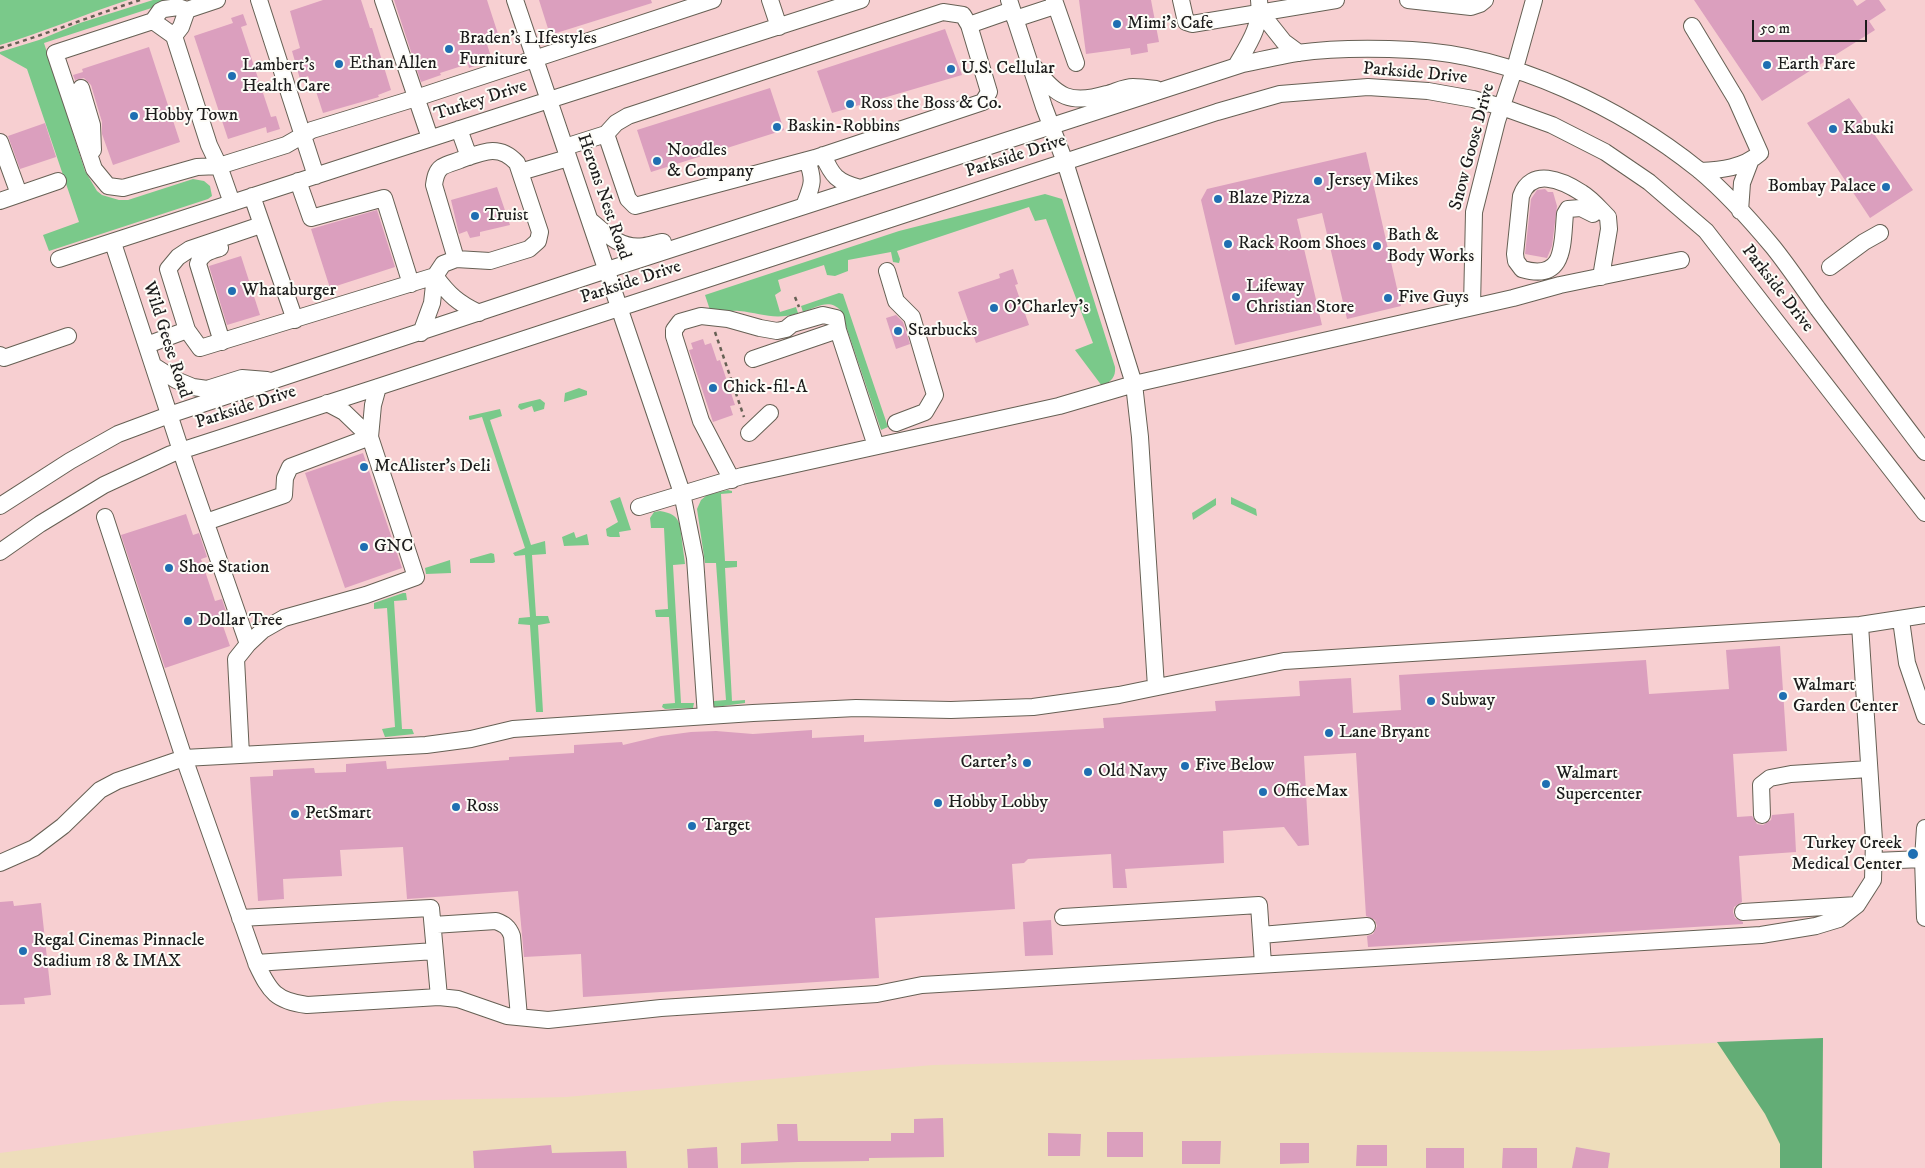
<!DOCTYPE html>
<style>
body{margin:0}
#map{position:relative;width:1925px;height:1168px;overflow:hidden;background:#edb;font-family:"IM FELL DW Pica",serif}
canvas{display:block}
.scale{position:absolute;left:1752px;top:20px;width:115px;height:22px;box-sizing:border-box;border:2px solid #1c1c1c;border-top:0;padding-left:6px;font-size:15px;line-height:18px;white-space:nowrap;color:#1c1c1c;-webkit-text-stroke:4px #fdfcf7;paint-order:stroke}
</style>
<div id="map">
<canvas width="1925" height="1168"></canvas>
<div class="scale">50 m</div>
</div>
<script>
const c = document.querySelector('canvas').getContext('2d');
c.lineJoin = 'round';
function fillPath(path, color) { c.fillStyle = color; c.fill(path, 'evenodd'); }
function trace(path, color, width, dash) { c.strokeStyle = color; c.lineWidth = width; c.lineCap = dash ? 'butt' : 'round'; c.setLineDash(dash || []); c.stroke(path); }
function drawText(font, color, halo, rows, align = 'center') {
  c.font = font + ' "IM FELL DW Pica",serif'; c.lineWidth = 4; c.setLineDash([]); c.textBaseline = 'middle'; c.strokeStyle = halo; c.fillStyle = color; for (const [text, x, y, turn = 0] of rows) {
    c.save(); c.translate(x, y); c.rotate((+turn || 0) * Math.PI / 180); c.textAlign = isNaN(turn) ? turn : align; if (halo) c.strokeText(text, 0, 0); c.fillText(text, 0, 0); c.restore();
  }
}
fillPath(new Path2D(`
 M107,0h1818v1168h-103l1,-130 -286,13 -220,2 -185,7 -199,5 -367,32 -172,4 -394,52v-1116z`), '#f7cfd1');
fillPath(new Path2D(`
 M0,0h128c-43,14 -84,32 -128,45z
 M153,0h23l-132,43 41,128 12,20 5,4 17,5h9l65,-21 11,2 6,5 2,10 -4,3 -159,52 -6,-16 36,-13 -52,-153 -27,-15v-2l39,-12 41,-17z
 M1045,194l17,5 53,168c1,10 -4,15 -13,19l-27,-36 18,-7 -47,-124 -11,2 -6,-14 -132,44 3,8 -1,4 -6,-1 -2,-10 -43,8v11l-13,5 -8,-1 -3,-10 -46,15 3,11 -6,4 5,17 16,-5 2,6c-23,8 -37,0 -59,-2 -9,-1 -18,2 -28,2l-6,-18 194,-64z
 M839,293l4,1 45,133 -7,3 -40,-119c-11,-13 -24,-4 -38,1l-2,-6z
 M579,388l8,3v4l-23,7 1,-9z
 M540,399l5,4 -1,6 -10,3 -2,-6 -11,4 -3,-3 1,-3z
 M500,409l2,7 -12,4 41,125 14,-4 1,13 -14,1 4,61h12l2,7 -12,2 5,87h-7l-6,-87 -12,-1 1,-6 11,-1 -5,-62 -10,1 -2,-3 12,-5 -43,-131 -12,3 -1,-1v-3z
 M728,490l4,1v2l-11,1 4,67h12v6l-12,1 7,133 13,-1v3l-29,4 -3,-1 1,-5 12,-1 -10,-137h-11l-8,-54 4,-9 6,-5z
 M620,497l11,33 -12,2 1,5h-10l-3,-1 -1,-7 12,-7 -8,-21z
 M1231,497l25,12 1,7 -26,-12z
 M1216,498v7l-23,15 -1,-7z
 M660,511c11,2 17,4 20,15l5,38 -12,1 8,138h13l-1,5 -28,1 -3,-2 1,-3 12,-1 -6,-86h-13l-1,-7 13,-1 -4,-81h-13l-1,-10 4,-6z
 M574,532l2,6 11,-4 2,11 -25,1 -2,-9z
 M491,553l3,1 1,8 -2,1h-23v-4z
 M450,560l1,13 -25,1 -1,-6z
 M403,593h3l1,7 -13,1 8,128h10l2,5 -29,3 -3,-8 13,-2 -8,-119 -13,1v-6z`), '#7ac98a');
fillPath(new Path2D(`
 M1823,1038l-1,130h-42v-24l-15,-30 -48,-72z`), '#63ad76');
fillPath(new Path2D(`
 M323,0h38l9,28h2l19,62 -13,5 1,2 -56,16 -9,-28 -2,1 -4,-10 -8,3 -8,-28 8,-3 -10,-37z
 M394,0h93l11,34 -13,4 7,22 -23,8 -1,-4 -28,9 1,2 -20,7z
 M539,0h112l1,3 -102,32z
 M1079,0h72l8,42 -12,2 1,8 -17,3 -1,-7 -44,6z
 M1694,0h159l4,6 9,-6h13l7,10 -17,11 6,9 -113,71z
 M243,14l4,11 -6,2 30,90 5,-1 4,13 -13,4 -1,-6 -38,12 -34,-103 39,-13 -2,-5z
 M945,29l17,46 -130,38 -15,-42z
 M149,47l31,95 -67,23 -11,-31v-12l-11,-37 -7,-7 -9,2 -2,-5 10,-3 -1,-3z
 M770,88l14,42 -133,42 -14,-42z
 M1849,98l64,92 -43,28 -63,-95z
 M45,123l11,34 -36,12 -12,-33z
 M1366,152l35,154 -54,13 -25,-106 -25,6 25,106 -87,20 -34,-145 6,-11z
 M497,187l13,38 -30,7v4l-10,2 -3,-7 -8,3 -8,-34z
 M1545,189l3,3h5l4,14 -5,40 -5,12 -22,-4 6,-55 6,-9z
 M377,210l18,57 -65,21 -19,-59z
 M241,256l19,59 -33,10 -18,-59z
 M1013,269l5,15 -3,1 14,40 -53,18 -18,-51 42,-14 -1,-4z
 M896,315l7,7 7,22 -14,5 -10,-31z
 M703,339l2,6 6,-2 6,18 3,-1 15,45 -5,1 3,9 -20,7 -24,-72 4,-1 -2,-6z
 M363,453l39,115 -57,20 -40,-115z
 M186,514l7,21 6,-2 8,24 -6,2 14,42 7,-2 8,25 -7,2 7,20 -65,22 -44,-133z
 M1780,646l7,105 -54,3 4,63 15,-1 5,8 6,1 8,-5 1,-5 22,-2 2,39 -57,4 3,46 -8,5 -1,5 2,6 8,4v2l-375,23 -1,-11 6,-2 4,-8 -2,-6 -9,-4 -10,-163 -52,3 5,89 -11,1 -14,-19 -61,4 1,32 -99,6 2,19h-14l-2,-34 -83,5 -4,4 -12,1 3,45 -140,9 4,60 -296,19 -2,-43 -57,3 -6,-66 -111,8 -4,-52 -63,3 2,26 -59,3 1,20 -26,2 -8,-124 23,-1v-6l41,-2 1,5 31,-1v-8l40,-3 1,8 122,-9v-3l65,-4v-8l48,-3 1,3 38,-9 30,-4 25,-1 37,3 59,-4v8l52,-3v7l240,-14 -1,-10 113,-7 -1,-10 85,-5 -1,-15 52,-3 2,35 48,-3 -2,-35 247,-15 3,34 80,-5 -3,-39z
 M13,901l1,5 27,-3 10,92 -27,3 1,6 -25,1v-103z
 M1051,920l2,35 -28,1 -2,-34z
 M943,1118l1,39 -75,1v3l-71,1 -57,2v-21l37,-2 -1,-17h20l1,17h93v-8h23v-14z
 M1107,1132h36v25h-36z
 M1048,1133l33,1 -1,22h-32z
 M1182,1141h39l-1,23h-38z
 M1280,1143h29v20l-29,1z
 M551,1145l1,8 74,-2 1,17h-153l-1,-17z
 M1357,1145h30v21h-31z
 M717,1147l1,21h-30l-1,-19z
 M1576,1147l34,6 -2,15h-36z
 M1426,1148h38v20h-38z
 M1503,1148h34v20h-35z`), '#db9fbe');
const minor = new Path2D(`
 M217,0l-30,10 -9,-3 -14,2 -4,2 -7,10 -98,32 39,116 14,17 15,2 74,-21 22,-1 67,-21 26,-15 104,-32 297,-98
 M259,0l57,176
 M383,0l47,138
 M515,0l167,493 13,65 11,158
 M770,0l9,27
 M1009,0l35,107 21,55 69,222 6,53 16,250
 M1054,0l22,63
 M1181,0l5,22 6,2 144,-24
 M1408,0l63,7 9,-3 5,-4
 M1261,13l23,29 15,11
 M1015,19l40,-13
 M153,21l21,15 35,109 10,21 13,37
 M1692,26l44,73 24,54c-17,15 -39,17 -60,18
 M174,36l7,-9 6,-17
 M1236,66c12,-21 26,-40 23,-66
 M1035,68c22,29 35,37 72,26 8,-2 17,-7 26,-7 7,0 15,1 23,2
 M81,88l11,37 1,25
 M459,129l10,28
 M606,134l10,-11 12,-7 315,-104 20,3 6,10
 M0,142l19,52
 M565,147l41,-13 22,65 7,7 180,-48 168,-56 6,-10 -20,-67 43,-15
 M823,155c9,21 14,27 37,33
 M520,172l48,-14
 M298,181l13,37 73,-20 27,86
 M252,196l43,124
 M0,201l58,-20
 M804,206c8,-21 11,-24 3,-46
 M1740,211l2,-28 8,-21
 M1593,214l-12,-6 -13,1 -3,5c-3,30 1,68 -43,55l-6,-8 -1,-7 6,-58c10,-29 41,-16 61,-3 10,6 18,16 26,24l1,12 -8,48
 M591,221c15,13 31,29 53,25 6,-1 13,-3 19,-4
 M261,225l-71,24 -12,8 -10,12 19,61 13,18 235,-72
 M113,243l73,223 62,178 -12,15 5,96
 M220,248c-10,3 -19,5 -22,16l24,78
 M59,259l490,-159 312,-100
 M1830,267l34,-25 16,-9
 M887,271l9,30 16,16 23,78 -10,17 -29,11
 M435,276c14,19 23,27 44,37
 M1472,307l2,-95 23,-91 20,-60 17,-61
 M421,333l11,-30 3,-27 8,-12 13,-5 34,2 39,-12 9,-8 2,-9 -23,-69c-18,-20 -35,-11 -57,-3 -5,2 -13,4 -18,7 -6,4 -7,11 -8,18l22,74
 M147,345l40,-15
 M0,355l4,3 64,-22
 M753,359l85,-29
 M154,366l22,14 17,7 14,2 35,-11 25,2
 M327,403l17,9 26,25
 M749,433l21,-20
 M732,480l-31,-59 -27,-85v-6l6,-8 21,-6 27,3 32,9 17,3 9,-2 6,-5 31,-9 13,3 2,12 38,116
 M0,506l70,-45 48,-27 51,-19 438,-145 636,-206c18,-4 36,-8 54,-11 37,-5 78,-5 115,-3 100,5 210,58 287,120 24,20 54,53 74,77 16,20 30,41 45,62 36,48 71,96 107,143
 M639,507l103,-31 317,-70 75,-22 379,-86 47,-13 121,-25
 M105,517l79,241 73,207c13,27 19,36 50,40l132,-8 19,2 49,17 41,4 113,-12 216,-14 45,-9 839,-50 55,-9 23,-7 18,-14 16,-25 1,-40 -14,-215
 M206,522l78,-27 1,-17 5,-11 80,-30
 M0,552l40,-28 64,-39 67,-31 207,-67 839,-275 63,-18 88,-7 60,4 45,8 29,8 50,18 53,27 44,30 57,49 219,282
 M1901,620l6,43 18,53
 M248,644l15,-14 21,-12 82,-23 50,-18 -46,-140 3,-32 5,-18
 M1762,815l-1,-30 9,-7 21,-4 78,-5
 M1925,828l-2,31 2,59
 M1875,861l48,-2
 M0,863l34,-15 29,-22 37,-36 17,-9 67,-23 242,-13 45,-6 42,-10 240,-16 103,-5 95,2 82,-3 86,-12 165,-34 576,-36 65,-10
 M1743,912l114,-7
 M1063,917l196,-12 4,59
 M240,918l191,-10 8,89
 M433,925l63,-4c8,3 13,6 16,15l7,81
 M1261,935l106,-9
 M256,963l179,-12`);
trace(minor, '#666054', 18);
trace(new Path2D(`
 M0,48c48,-14 93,-33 140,-48
 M795,297l4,10
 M715,332l29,85`), '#666054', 2.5, [4, 4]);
trace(minor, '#fff', 16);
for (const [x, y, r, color] of [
 [1117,24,5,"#1f6fb2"],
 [449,49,5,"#1f6fb2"],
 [339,64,5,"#1f6fb2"],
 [1767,65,5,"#1f6fb2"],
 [951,69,5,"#1f6fb2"],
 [232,76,5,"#1f6fb2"],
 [850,104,5,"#1f6fb2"],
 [134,116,5,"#1f6fb2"],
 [777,127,5,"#1f6fb2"],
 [1833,129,5,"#1f6fb2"],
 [657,161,5,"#1f6fb2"],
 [1318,181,5,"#1f6fb2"],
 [1886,187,5,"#1f6fb2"],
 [1218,199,5,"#1f6fb2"],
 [475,216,5,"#1f6fb2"],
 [1228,244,5,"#1f6fb2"],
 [1377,246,5,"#1f6fb2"],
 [232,291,5,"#1f6fb2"],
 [1236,297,5,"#1f6fb2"],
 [1388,298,5,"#1f6fb2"],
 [994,308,5,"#1f6fb2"],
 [898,331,5,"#1f6fb2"],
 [713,388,5,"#1f6fb2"],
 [364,467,5,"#1f6fb2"],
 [364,547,5,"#1f6fb2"],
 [169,568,5,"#1f6fb2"],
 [188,621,5,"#1f6fb2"],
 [1783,696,5,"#1f6fb2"],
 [1431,701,5,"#1f6fb2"],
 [1329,733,5,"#1f6fb2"],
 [1027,763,5,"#1f6fb2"],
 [1185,766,5,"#1f6fb2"],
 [1088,772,5,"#1f6fb2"],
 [1546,784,5,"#1f6fb2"],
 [1263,792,5,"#1f6fb2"],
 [938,803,5,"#1f6fb2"],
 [456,807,5,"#1f6fb2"],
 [295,814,5,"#1f6fb2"],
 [692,826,5,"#1f6fb2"],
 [1913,854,6,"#1f6fb2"],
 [23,951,5,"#1f6fb2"]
]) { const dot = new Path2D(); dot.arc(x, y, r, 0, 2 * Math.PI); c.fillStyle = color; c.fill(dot); trace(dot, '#fdfcf7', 2); }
drawText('18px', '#1c1c1c', '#fdfcf7', [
 ["Mimi's Cafe",1127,24],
 ["Braden's LIfestyles",459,39],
 ["Furniture",459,60],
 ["Ethan Allen",349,64],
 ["Earth Fare",1777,65],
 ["Lambert's",242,66],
 ["Health Care",242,87],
 ["U.S. Cellular",961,69],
 ["Ross the Boss & Co.",860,104],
 ["Hobby Town",144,116],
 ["Baskin-Robbins",787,127],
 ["Kabuki",1843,129],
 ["Noodles",667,151],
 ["& Company",667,172],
 ["Jersey Mikes",1328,181],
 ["Bombay Palace",1876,187,"right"],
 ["Blaze Pizza",1228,199],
 ["Truist",485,216],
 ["Bath &",1387,236],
 ["Body Works",1387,257],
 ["Rack Room Shoes",1238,244],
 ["Lifeway",1246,287],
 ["Christian Store",1246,308],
 ["Whataburger",242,291],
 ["Five Guys",1398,298],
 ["O'Charley's",1004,308],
 ["Starbucks",908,331],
 ["Chick-fil-A",723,388],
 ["McAlister's Deli",374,467],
 ["GNC",374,547],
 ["Shoe Station",179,568],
 ["Dollar Tree",198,621],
 ["Walmart",1793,686],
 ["Garden Center",1793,707],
 ["Subway",1441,701],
 ["Lane Bryant",1339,733],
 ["Carter's",1017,763,"right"],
 ["Five Below",1195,766],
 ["Old Navy",1098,772],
 ["Walmart",1556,774],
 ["Supercenter",1556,795],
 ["OfficeMax",1273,792],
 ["Hobby Lobby",948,803],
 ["Ross",466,807],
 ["PetSmart",305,814],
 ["Target",702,826],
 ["Turkey Creek",1902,844,"right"],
 ["Medical Center",1902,865,"right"],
 ["Regal Cinemas Pinnacle",33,941],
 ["Stadium 18 & IMAX",33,962]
], 'left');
drawText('18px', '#1c1c1c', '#fdfcf7', [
 ["Parkside Drive",1415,74,5],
 ["Turkey Drive",481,101,-18],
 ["Snow Goose Drive",1473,147,-75],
 ["Parkside Drive",1016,157,-18],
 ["Herons Nest Road",603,197,71],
 ["Parkside Drive",631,283,-18],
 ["Parkside Drive",1777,289,52],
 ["Wild Geese Road",166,340,72],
 ["Parkside Drive",246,408,-18]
]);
</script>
